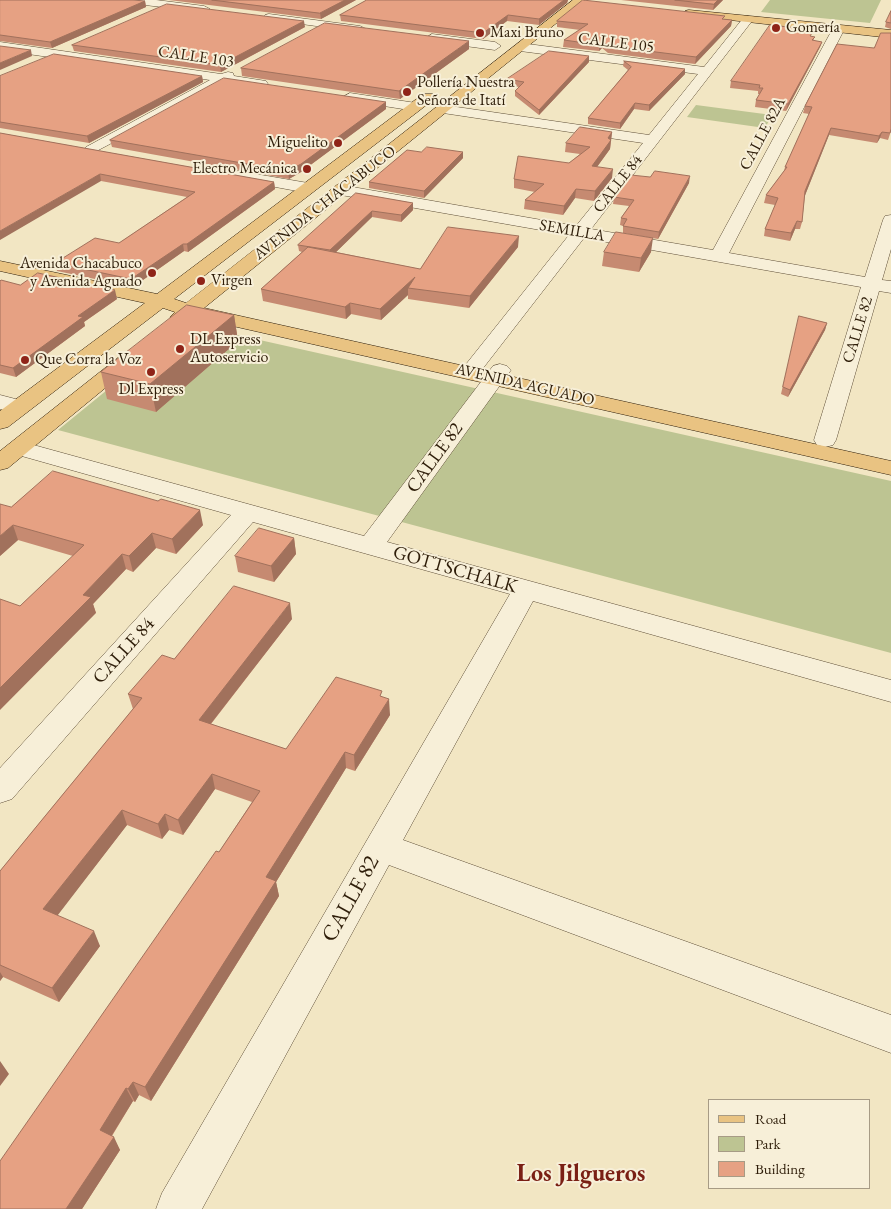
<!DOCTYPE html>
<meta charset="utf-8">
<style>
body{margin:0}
#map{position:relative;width:891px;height:1209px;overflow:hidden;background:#f2e6c3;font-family:"EB Garamond",serif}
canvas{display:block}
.legend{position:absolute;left:708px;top:1099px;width:162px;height:90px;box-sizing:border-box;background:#f7efd8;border:1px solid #a79b85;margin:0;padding:6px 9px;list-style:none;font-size:15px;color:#2e1d09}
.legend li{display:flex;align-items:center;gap:10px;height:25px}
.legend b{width:25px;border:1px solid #a79b85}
</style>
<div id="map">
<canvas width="891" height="1209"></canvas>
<ul class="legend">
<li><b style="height:6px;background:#e9c382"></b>Road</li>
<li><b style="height:14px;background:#bdc492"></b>Park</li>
<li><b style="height:14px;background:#e6a183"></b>Building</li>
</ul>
</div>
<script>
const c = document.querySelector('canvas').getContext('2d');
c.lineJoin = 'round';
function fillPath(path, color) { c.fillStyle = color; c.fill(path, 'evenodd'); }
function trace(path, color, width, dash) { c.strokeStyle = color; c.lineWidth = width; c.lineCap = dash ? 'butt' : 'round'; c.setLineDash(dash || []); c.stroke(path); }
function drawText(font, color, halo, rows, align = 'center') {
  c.font = font + ' "EB Garamond",serif'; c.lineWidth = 4; c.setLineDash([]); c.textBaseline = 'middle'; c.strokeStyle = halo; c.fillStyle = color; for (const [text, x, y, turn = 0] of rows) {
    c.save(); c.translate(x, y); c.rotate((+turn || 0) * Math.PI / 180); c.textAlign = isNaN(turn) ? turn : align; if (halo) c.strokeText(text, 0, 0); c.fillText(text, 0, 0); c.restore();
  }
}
fillPath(new Path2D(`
 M770,0h111l-11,23 -109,-11z
 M696,105l76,10 -7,13 -78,-11z
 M188,324l703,157v172l-833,-223z`), '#bdc492');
const minor = new Path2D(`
 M123,0h33l48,6 6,3 -6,3 -76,-9z
 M269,14l91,12 6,3 -6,3 -95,-13 -2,-2 2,-2z
 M748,16l6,3 -2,2 -161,208 122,21 120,-222 2,-2h8l2,2 -116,225 136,24 18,-57 2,-4 6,-1v34l-9,31 9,1v12l-12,-2 -43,149 -3,5 -8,2 -8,-2 -3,-5 47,-153 -277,-49 -107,138 -7,2 -7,-2 -4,-4 4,-4 106,-133 -228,-40 -6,-2 -2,-3 2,-3 6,-2 235,41 67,-83 -200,-30 -5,-1 -2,-3 2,-3 5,-1 206,30 49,-61 -178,-23 -6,-4 6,-4 184,24 40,-50z
 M432,34l63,8 6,4 -6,4 -67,-9 -2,-3z
 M0,42l221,32 7,-2 5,1 1,3 32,5 2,3 -7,4 -36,-5 -134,71 -5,-1 -2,-3 2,-3 124,-67 -210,-30z
 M350,93l66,10 7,4 -7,4 -71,-11 -2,-3z
 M238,171l70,12 6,2 2,3 -2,3 -6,2 -76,-14 -2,-3 2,-3z
 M500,364l7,2 4,4 -124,172 504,138v22l-358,-101 -130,239 488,175v38l-502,-188 -187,344h-46l6,-16 348,-599 -257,-72 -241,277 -12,4v-35l231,-253 -220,-62 -4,-5 4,-5 8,-2 345,95 129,-170z
 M0,395l27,7 3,5 -3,5 -8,2 -19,-5z`);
const major = new Path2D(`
 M573,0h12l-381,308 687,153v14l-698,-158c-7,5 -12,6 -20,4l-3,-4 5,-5 -12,-4 -155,119 -8,2v-18l145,-108 -145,-32v-10l157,33 266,-200h10l2,3 -2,3 -259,199 12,4z
 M689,10l202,20v8l-206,-23 -2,-2 2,-2z
 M131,351l7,2 3,4 -3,4 -130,107 -8,2v-19l124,-98z`);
trace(minor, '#5f4f38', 1);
trace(major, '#2e1d09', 1);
fillPath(minor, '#f7efd8');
fillPath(major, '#e9c382');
fillPath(new Path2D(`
 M0,0l145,1 1,6 -94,41 -52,-7z
 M169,0h187l-35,19z
 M367,0h201l-1,3 -28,22 -32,-4 -24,18 -142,-18 -1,-6z
 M621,0h102l-10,10z
 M891,11v18l-6,-2 1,-5z
 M724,19l8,1 -1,6 -36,38 -87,-11 -6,-5 -3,3 -36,-4 1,-7 16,-10 -23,-3v-6z
 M305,27l-84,45 -147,-21 -2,-6z
 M891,33v98l-3,9 -8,-2 -3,5 -48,-8 -24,60 -3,27 -2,7h-5l-5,12 -26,-5 1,-7 10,-24 -11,-2 2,-8 18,-24 1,-4 24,-53 -6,-1 2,-7z
 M813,36l1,5 8,1 -2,5 -34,64 -31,-4 1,-7 4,-6h-2v-3l-28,-3 1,-7z
 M469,49l-69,50 -158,-23 -1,-8z
 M624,61l61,8v5l-36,37 -15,-2 -14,20 -32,-5v-6l40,-48 -5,-4z
 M589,62l-50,53 -24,-19v-5l4,-4 -12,-2v-6z
 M0,76h202l1,6 -114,61 -89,-15z
 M386,102v7l-85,63 -12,7 -177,-32 -2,-7z
 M612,132l-2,17 -13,18 15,11 -18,23 -19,-3 -12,17 -39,-6 1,-9 10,-8 -21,-4v-9l55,-16 11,-9 -15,-2 1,-9z
 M0,133l274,49 1,7 -87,63 -4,-1 -51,36 -76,-16 -2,-8 64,-20 68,-46 -86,-16z
 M421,152h42v6l-39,40 -55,-10v-6z
 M689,183l-31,56 -35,-6v-7l-3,-1 1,-7 8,-12 -16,-2 1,-7z
 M356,193l57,10v7l-12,12 -29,-5 -36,35 84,17 98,-22 -49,61 -61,-9v-4l-27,25 -30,-6 -5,5 -83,-18 -2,-12 41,-37 -3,-1 -1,-6z
 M604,252h47l-12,20 -37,-6z
 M0,281l20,4 97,14 -33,23 1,4 -69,51 -16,-4z
 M234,315l4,26 -82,71 -49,-13 -6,-27z
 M799,316l28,7 -2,7 -37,67 -7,-3z
 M11,507l192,18 -27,29 -20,-6 -23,24 -7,-3 -33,35 3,9 -76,-7 53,-50 -55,-16 -18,16z
 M294,538l2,16 -22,28 -36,-10 -3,-16z
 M292,619l-81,105 75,25 96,-52 8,18 -35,56 -9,-3 -70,114 3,14 -128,205 -12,-6 -4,7 -2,-1 -21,35 8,14 -38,59h-82l219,-357 33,-50 -37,-13 -32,46 -14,-5 -7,9 -35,-14 -70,90 43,31 -41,56 -56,-25 -3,4v-110l133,-162 -5,-15 46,-35z`), '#c68a71');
fillPath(new Path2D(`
 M345,0h11l-35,19 -1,-6z
 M564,0h4l-1,3 -28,22v-6z
 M718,0h5l-10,10 1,-6z
 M145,1l1,6 -94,41 -2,-6z
 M508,15l-1,6 -24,18v-6z
 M732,20l-1,6 -36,38 1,-7z
 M304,21l1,6 -84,45 -1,-7z
 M469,41v8l-69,50 -1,-8z
 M603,41l-1,7 -3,3v-6z
 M822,42l-2,5 -34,64 2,-7z
 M31,50l1,6 -32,14v-7z
 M589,56v6l-50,53v-5z
 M685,69v5l-36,37v-6z
 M202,76l1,6 -114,61 -2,-7z
 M386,102v7l-85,63 -12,7 -1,-8z
 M635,103l-1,6 -14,20v-6z
 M831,128l-2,7 -25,63 1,-7z
 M612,132l-2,17 -19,26 1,-9 16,-28z
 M882,132l-2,6 -3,5 2,-7z
 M463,152v6l-39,40v-7z
 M613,169l-1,9 -18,23 1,-10z
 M100,174l1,7 -101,59v-9z
 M690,176l-1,7 -31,56 1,-7z
 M274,182l1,7 -87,63 -1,-8z
 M576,189l-1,9 -12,17 1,-9z
 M413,203v7l-12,12v-7z
 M372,211v6l-41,40 -1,-7z
 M797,221l-2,8 -5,12 1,-8z
 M519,236l-1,11 -49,61 1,-12z
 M653,238l-2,14 -12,20 2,-14z
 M183,244l1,7 -51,36 -2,-8z
 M415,277l-7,11v7l-27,25 -1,-11z
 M115,290l2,9 -33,23 1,4 -69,51 -3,-9 65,-52z
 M350,303l1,11 -5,5 -1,-12z
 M234,315l4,26 -82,71 -6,-28z
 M827,323l-2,7 -37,67 2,-7z
 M200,510l3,15 -27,29 -4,-15z
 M13,525l5,15 -18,16v-20z
 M152,533l4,15 -23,24 -4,-16z
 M294,538l2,16 -22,28 -3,-16z
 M122,554l4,15 -33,35 3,9 -96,97v-22l83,-93z
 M290,603l2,16 -90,116 -3,-15z
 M389,699l1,16 -35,56 -1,-16z
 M345,752l1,16 -70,114 3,14 -128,205 -6,-14 121,-210z
 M212,774l3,15 -32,46 -5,-15z
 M122,810l5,15 -76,99 -8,-15z
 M165,814l4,16 -7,9 -4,-15z
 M94,931l6,15 -41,56 -7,-14z
 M0,972l3,5 -3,4z
 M0,1061l9,13 -9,12z
 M133,1082l6,13 -4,7 -7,-13z
 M126,1088l7,13 -26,42 -7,-13z
 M114,1137l6,13 -38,59h-16z`), '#a1715c');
const building = new Path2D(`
 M0,0h133l12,1 -95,41 -50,-7z
 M212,0h133l-25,13z
 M367,0h197l-25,19 -31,-4 -25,18 -143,-18z
 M583,0l142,16 -3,3 10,1 -36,37 -88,-11 -5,-5 -4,4 -35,-5 24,-16 -31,-3z
 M675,0h43l-4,4z
 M167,4l137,17 -84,44 -148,-20z
 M891,11v12l-5,-1z
 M325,23l144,18 -70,50 -158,-23z
 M770,25l44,5 -4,6 5,1 -3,3 10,2 -34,62 -32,-4 7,-12h-4l1,-3 -29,-4z
 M881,33h10v96l-1,4 -8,-1 -3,4 -48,-8 -26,63 -3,31 -5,-1 -6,12 -26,-4 13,-31 -12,-3 21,-28h-2l27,-60 -7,-1 32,-62 37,4z
 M0,46l31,4 -31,13z
 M549,51l40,5 -50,54 -24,-19 9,-9 -17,-3z
 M54,54l148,22 -115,60 -87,-14v-46z
 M624,61l61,8 -36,36 -14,-2 -15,20 -32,-5 43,-51z
 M224,78l162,24 -85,62 -13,7 -178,-31z
 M580,127l32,5 -4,6 3,2 -19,26 21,3 -18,22 -19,-2 -12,17 -39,-6 19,-16 -30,-5 4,-23 51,7 21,-16 -24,-4z
 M0,133l274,49 -87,62h-4l-52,35 -76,-16 40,-25 24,5 76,-51 -95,-18 -100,57z
 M427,147l36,5 -39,39 -55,-9 38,-32 14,2z
 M655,171l35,5 -31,56 -36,-6 4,-7 -6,-1 13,-18 -20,-3 17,-22 19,2z
 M356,193l57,10 -12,12 -29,-4 -42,39 -32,-5z
 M448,227l71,9 -49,60 -62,-8 7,-11 -35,32 -30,-6 -5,4 -84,-18 47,-42 112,22z
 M616,232l37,6 -12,20 -37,-6z
 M38,273l77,17 -37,26 5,1 -70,51 -13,-3v-84l1,-1 19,5z
 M187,305l47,10 -84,69 -49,-12z
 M799,316l28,7 -37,67 -7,-3z
 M53,471l105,30 3,-2 39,11 -28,29 -20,-6 -23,23 -7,-2 -39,41 8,2 -91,91v-89l20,7 64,-61 -71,-20 -13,11v-32l11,3z
 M259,528l35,10 -23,28 -36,-10z
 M234,586l56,17 -91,117 87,29 50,-72 46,14 -2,5 9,3 -35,56 -9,-3 -79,125 10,4 -131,206 -12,-5 -5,7 -2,-1 -26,42 14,7 -48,72h-66v-48l216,-310 3,1 41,-61 -48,-17 -34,46 -13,-6 -7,10 -36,-14 -79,99 51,22 -42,57 -52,-23v-94l142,-173 -14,-4 34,-39 12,4z`);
fillPath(building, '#e6a183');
trace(building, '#a1715c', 1);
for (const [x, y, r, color] of [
 [776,28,5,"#8f2418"],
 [480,33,5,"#8f2418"],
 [407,92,5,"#8f2418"],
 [338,143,5,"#8f2418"],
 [307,169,5,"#8f2418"],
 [152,273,5,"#8f2418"],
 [201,281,5,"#8f2418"],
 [180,349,5,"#8f2418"],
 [25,360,5,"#8f2418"],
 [151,372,5,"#8f2418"]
]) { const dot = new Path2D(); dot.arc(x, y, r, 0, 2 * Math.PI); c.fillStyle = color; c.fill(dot); trace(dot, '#f7efd8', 2); }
drawText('16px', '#2e1d09', '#f7efd8', [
 ["Gomería",786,28],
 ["Maxi Bruno",490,33],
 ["Pollería Nuestra",417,83],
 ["Señora de Itatí",417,101],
 ["Miguelito",328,143,"right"],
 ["Electro Mecánica",297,169,"right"],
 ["Avenida Chacabuco",142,264,"right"],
 ["y Avenida Aguado",142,282,"right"],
 ["Virgen",211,281],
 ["DL Express",190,340],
 ["Autoservicio",190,358],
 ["Que Corra la Voz",35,360],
 ["Dl Express",151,390,"center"]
], 'left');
drawText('16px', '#2e1d09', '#f7efd8', [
 ["CALLE 105",616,43,7],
 ["CALLE 103",196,57,8],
 ["CALLE 82A",763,134,-62],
 ["CALLE 84",618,184,-52],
 ["AVENIDA CHACABUCO",325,203,-38],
 ["SEMILLA",572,231,10],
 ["CALLE 82",858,330,-73],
 ["AVENIDA AGUADO",525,385,13]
]);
drawText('19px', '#2e1d09', '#f7efd8', [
 ["CALLE 82",435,458,-54],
 ["GOTTSCHALK",455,570,16],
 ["CALLE 84",124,651,-48]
]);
drawText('22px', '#2e1d09', '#f7efd8', [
 ["CALLE 82",351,899,-61]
]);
drawText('bold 24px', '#7a1f14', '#f7efd8', [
 ["Los Jilgueros",581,1174]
]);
</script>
